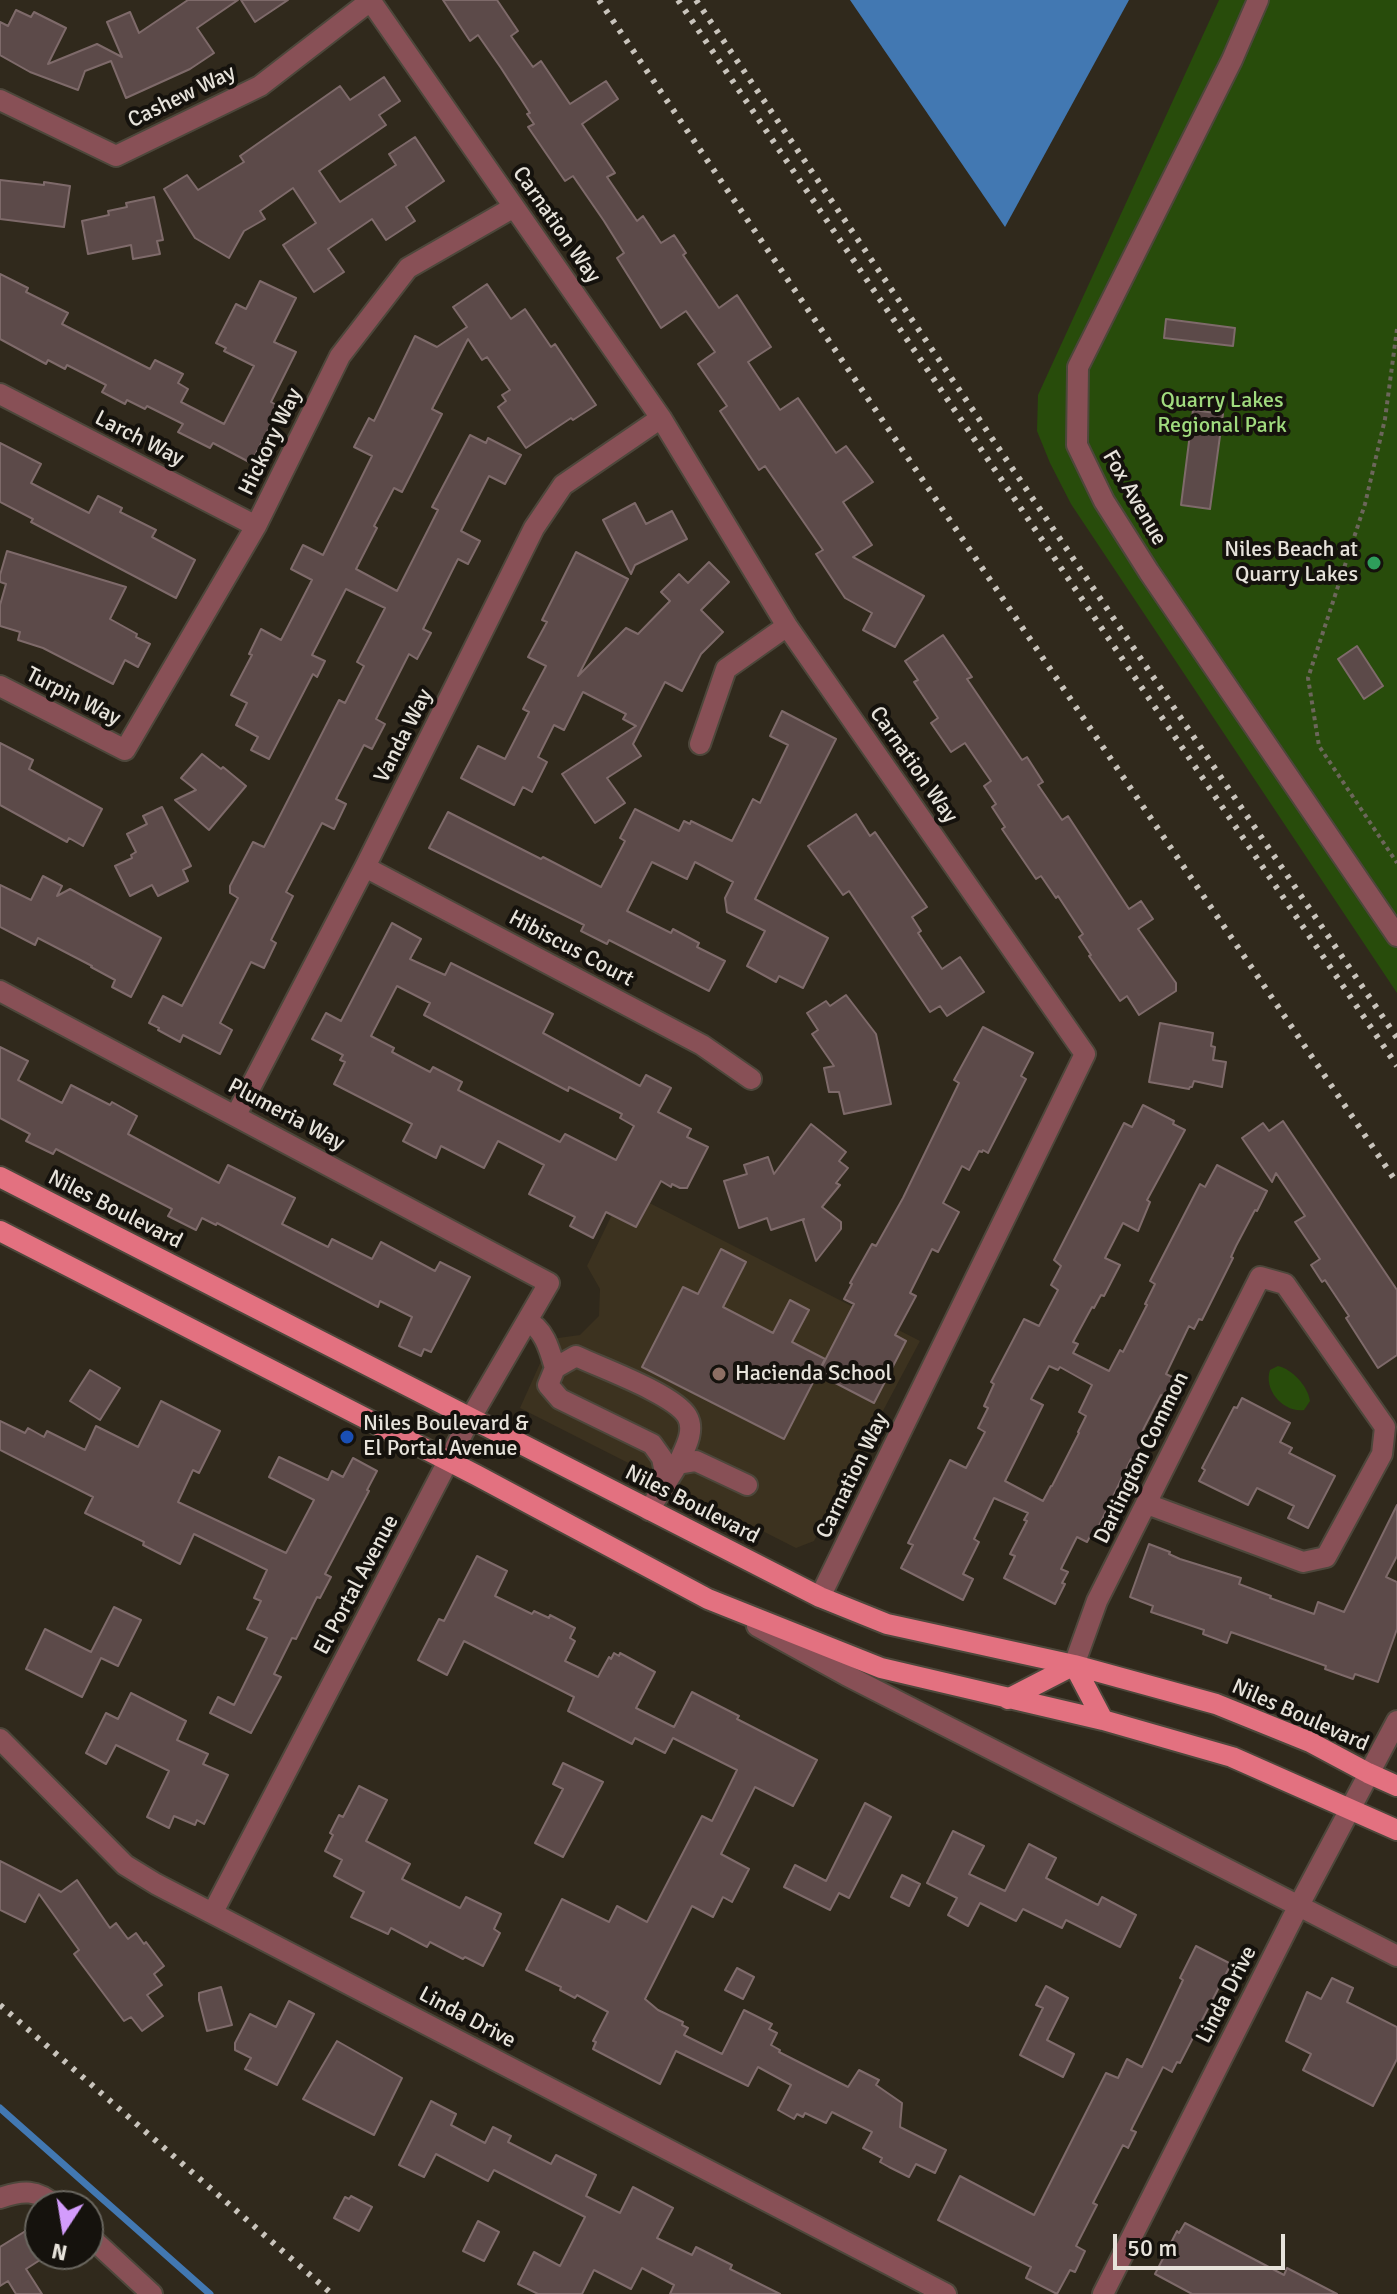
<!DOCTYPE html>
<style>
body{margin:0}
#map{position:relative;width:1397px;height:2294px;overflow:hidden;background:#30291c;font-family:Signika,sans-serif}
canvas{display:block}
.north{position:absolute;left:24px;top:2190px;width:80px;height:80px;box-sizing:border-box;background:#15120d;border:2px solid #69665f;border-radius:50%;rotate:192deg;font-size:22px;font-weight:700;line-height:32px;text-align:center;color:#e7e3db}
.north::after{content:'';display:block;margin:auto;width:28px;height:36px;background:#d39cfc;clip-path:polygon(50% 0,100% 100%,50% 72%,0 100%)}
.scale{position:absolute;left:1113px;top:2234px;width:172px;height:36px;box-sizing:border-box;border:4px solid #e7e3db;border-top:0;padding-left:10px;font-size:24px;line-height:28px;white-space:nowrap;color:#e7e3db;-webkit-text-stroke:6px #15120d;paint-order:stroke}
</style>
<div id="map">
<canvas width="1397" height="2294"></canvas>
<div class="north">N</div>
<div class="scale">50 m</div>
</div>
<script>
const c = document.querySelector('canvas').getContext('2d');
c.lineJoin = 'round';
function fillPath(path, color) { c.fillStyle = color; c.fill(path, 'evenodd'); }
function trace(path, color, width, dash) { c.strokeStyle = color; c.lineWidth = width; c.lineCap = dash ? 'butt' : 'round'; c.setLineDash(dash || []); c.stroke(path); }
function drawText(font, color, halo, rows, align = 'center') {
  c.font = font + ' Signika,sans-serif'; c.lineWidth = 8; c.setLineDash([]); c.textBaseline = 'middle'; c.strokeStyle = halo; c.fillStyle = color; for (const [text, x, y, turn = 0] of rows) {
    c.save(); c.translate(x, y); c.rotate((+turn || 0) * Math.PI / 180); c.textAlign = isNaN(turn) ? turn : align; if (halo) c.strokeText(text, 0, 0); c.fillText(text, 0, 0); c.restore();
  }
}
fillPath(new Path2D(`
 M624,1190l296,151 -106,200 -18,7 -276,-140 31,-69 29,-4 19,-19 1,-27 -13,-23z`), '#3c321f');
fillPath(new Path2D(`
 M1219,0h178v993l-326,-489 -21,-41 -13,-32 1,-36z
 M1278,1366c14,3 30,20 32,35l-6,9c-20,3 -41,-20 -34,-40z`), '#284c0b');
fillPath(new Path2D(`
 M850,0h279l-124,227z`), '#4278b2');
trace(new Path2D(`
 M0,2108l210,186`), '#4278b2', 7);
const building = new Path2D(`
 M188,0h50l-41,28 17,25 -24,16 -64,29 -15,-37 -26,10 -7,19 -48,-18 -30,-17v-33l8,4 8,-16 15,7 3,-5 32,16 -18,36 49,-20 25,13 -15,-35 23,-10 9,21z
 M241,0h47l-33,22z
 M443,0h54l21,31 -7,5 22,31 8,-6 29,43 36,-23 12,18 -36,25 33,49 -8,4 30,44 6,-5 18,27 13,-8 12,18 -3,2 36,53 18,-13 34,52 -23,15 32,48 18,-12 38,55 10,-7 27,36 -30,20 29,43 -19,12 71,39 -29,51 -32,-17 9,-17 -27,-15 -29,-44 7,-4 -58,-84 -6,4 -39,-59 7,-5 -29,-42 17,-12 -29,-41 -25,17 -44,-70 7,-5 -20,-32 -31,-45 -8,5 -37,-54 6,-3 -7,-10 3,-1 -29,-45 -23,-33 -8,6z
 M384,77l16,24 -21,14 7,10 -67,46 21,31 56,-37 -7,-11 26,-17 29,44 -38,26 9,14 -29,19 -14,-21 -44,30 16,23 -30,20 -31,-47 33,-22 -23,-35 -33,23 5,8 -21,12 -15,27 -34,-20 -31,-49 23,-14 11,15 46,-28 -4,-6 100,-70 10,14z
 M0,180l44,5v-3l26,4 -6,41 -64,-8z
 M154,197l9,43 -6,1 3,13 -27,5 -2,-14 -43,9 -6,-33 27,-6 -1,-4 19,-4 -1,-4z
 M0,274l28,14 -2,4 42,21 -6,11 88,45 5,-9 28,14 -5,9 10,6 -7,13 43,22 30,-58 -30,-15 2,-3 -10,-5 20,-39 10,5 14,-28 36,17 -22,44 22,10 -25,50 9,5 -29,56 -38,-20 -3,5 -32,-16 5,-8 -36,-18 -2,3 -18,-9 -2,4 -23,-12 4,-7 -39,-20 -2,4 -17,-9 -2,4 -46,-25z
 M487,284l24,35 14,-10 26,38 4,-3 41,61 -23,15 -2,-2 -45,30 -28,-41 8,-6 -4,-6 8,-5 -23,-33 -5,3 -14,-21 -36,70 10,5 -40,78 -8,-4 -20,38 3,2 -21,41 41,22 41,-81 -6,-3 38,-72 16,8 2,-5 33,17 -16,29 -16,-8 -28,55 19,10 -12,23 -10,-5 -35,70 8,4 -14,26 -8,-5 -33,65 9,5 -13,25 -8,-4 -28,54 10,5 -12,25 -12,-6 -36,69 7,4 -22,44 5,3 -12,25 -13,-6 -31,61 12,7 -12,24 -37,-19 -3,7 -22,-12 1,-2 -10,-5 14,-27 19,10 56,-108 -8,-5v-7l23,-44 11,5 75,-147 6,3 19,-37 -7,-4 28,-54 -39,-19 -34,66 13,6 -8,16 -4,-3 -44,85 -18,-9 7,-13 -22,-12 11,-22 -16,-8 21,-40 -3,-1 12,-25 20,11 31,-60 -21,-11 12,-24 20,10 49,-99 -18,-9 15,-29 5,3 41,-85 22,11 30,-20 -14,-20z
 M1166,319l69,9 -2,18 -69,-8z
 M1193,410l30,4 -13,95 -29,-4z
 M0,443l41,21 -10,19 58,30 9,-17 24,12 -2,4 36,18 -4,7 43,23 -19,38 -145,-76 2,-3 -33,-17z
 M635,503l11,21 26,-13 15,28 -52,26 -4,9 -28,-54z
 M7,551l119,36 -16,32 27,15 -1,3 14,7 -12,23 -13,-7 -12,24 -70,-36 -25,-8 2,-8 -20,-6v-21l6,-21 -6,-2v-7z
 M576,552l52,27 -50,97 48,-48 12,6 32,-33 -9,-9 18,-18 9,9 21,-21 20,20 -28,28 22,22 -22,22 -19,37 -17,-9 -32,62 8,12 -34,22 18,25 -30,20 -33,-49 74,-48 -13,-7 3,-5 -43,-22 -19,38 -10,-5 -16,32 9,5 -15,30 -9,-5 -9,18 -53,-27 17,-32 27,13 24,-47 -6,-3 23,-43 -18,-9 19,-35 -5,-2z
 M943,635l29,42 -5,2 55,81 5,-3 16,25 -5,3 24,35 6,-4 61,93 12,-8 12,18 -15,10 38,54v8l-37,24 -12,-19 -7,5 -31,-45 2,-1 -12,-18 4,-3 -25,-38 -2,2 -15,-22 -5,3 -34,-50 3,-2 -13,-20 4,-3 -12,-18 7,-5 -26,-38 -14,9 -20,-29 7,-5 -24,-36 4,-2 -13,-19z
 M1357,646l26,40 -19,13 -26,-40z
 M782,711l54,28 -81,160 73,39 -25,50 -24,-12 -3,6 -29,-16 18,-35 -38,-19 -2,-14 8,-16 -38,-20 -8,17 -35,-17 -25,49 44,22 2,-4 26,14 -2,4 28,14 -16,30 -100,-51 -2,4 -26,-13 3,-6 -155,-77 19,-36 93,47 2,-2 58,30 24,-46 -5,-3 15,-29 44,22 5,-10 6,3 1,-3 41,20 21,-42 7,4 28,-58 -18,-9z
 M0,743l33,17 -4,9 73,40 -19,37 -14,-8 -2,4 -67,-37z
 M202,754l19,15 2,-2 23,19 -37,44 -34,-30 21,-10 -15,-12z
 M162,807l29,59 -8,4 5,11 -30,15 -6,-11 -22,11 -15,-30 17,-8 -1,-3 5,-3 -9,-18 20,-10 -4,-8z
 M856,814l14,22 5,-4 52,75 -15,10 9,14 -3,2 24,36 18,-12 24,35 -37,24 -7,-10 -10,6 -81,-121 -6,4 -35,-49z
 M43,876l19,10 -5,10 13,-7 91,49 -30,59 -19,-10 3,-7 -24,-13 1,-1 -54,-28 -3,7 -35,-18v-42l31,15z
 M392,923l29,16 -11,20 35,16 6,-12 102,51 -10,19 97,53 6,-11 25,13 -13,24 33,17 -4,8 21,10 -21,41h-7l-8,-4 -1,3 -10,-6 -25,46 -30,-15 -13,26 -23,-12 5,-9 -46,-23 15,-29 -46,-24 -14,27 -43,-22 -5,12 -33,-17 9,-17 -78,-40 11,-22 -5,-2 3,-5 -31,-16 14,-26 15,8zM397,986l33,17 -6,12 144,76 1,-4 53,27 -2,4 14,8 -18,34 -51,-26 -5,8 -102,-52 4,-8 -29,-15 -3,5 -38,-20 2,-4 -23,-12z
 M846,995l30,39 15,70 -47,10 -5,-22h-10l-5,-24 10,-2 -22,-32 6,-4 -11,-17 19,-12 4,5z
 M1160,1023l53,10 -2,13 4,1 -2,13 13,2 -4,25 -28,-6 -2,6h-2l-1,2 -40,-7z
 M983,1027l50,26 -12,23 5,3 -38,74 -5,-3 -1,2 -3,-1 -10,19 -7,-4 -19,37 16,9 -21,40 -6,-3 -22,44 6,3 -21,39 11,6 -32,62 -56,-29 36,-70 -10,-5 8,-15 -2,-1 22,-39 4,2 27,-48 56,-115 -5,-3z
 M0,1047l28,14 -10,19 44,23 9,-18 39,20 2,-3 25,14 -9,18 91,49 9,-18 67,33 -13,26 46,23 4,-8 40,20 9,-17 54,29 5,-9 30,15 -39,75 -7,-3 -3,7 -22,-10 13,-29 -32,-16 -2,6 -161,-84 -1,2 -14,-7 -6,12 -28,-14 4,-7 -116,-60 -3,5 -27,-13 4,-7 -30,-16z
 M1143,1105l31,16 -1,3 12,6 -38,70 3,2 -12,29 -15,-8 -18,35 15,7 -16,31 -3,-1 -7,13 -2,-1 -19,35 5,2 -5,9 36,18 11,-21 3,2 24,-47 -2,-1 10,-20 -5,-3 50,-97 5,3 12,-22 50,26 -10,20 -2,-1 -19,36 -5,11 2,1 -31,62 -3,-1 -5,10 -5,-3 -23,48 8,4 -9,18 -4,-1 -17,33 -5,12 3,2 -9,18 -2,-1 -35,73 -3,-1 -6,11 -10,-5 -16,32 7,3 -6,11 3,1 -10,20 -51,-26 11,-22 -5,-2 17,-33 -3,-1 4,-7 -34,-15 -20,41 5,3 -16,32 10,5 -10,21 -62,-32 12,-23 -5,-2 42,-83 16,8 19,-36 -7,-4 10,-20 -4,-2 10,-22 -3,-2 33,-63 15,7 19,-36 -7,-5 10,-19 -7,-6 70,-137 8,4zM1049,1366l9,4 2,-3 32,18 -13,27 7,4 -8,16 1,1 -27,53h-1l-8,15 -38,-20 38,-76 -12,-6z
 M1283,1121l114,169v65l-19,13 -32,-50 3,-2 -24,-36 -3,2 -11,-17 9,-6 -25,-37 10,-6 -29,-43 -4,9 -30,-44 21,-15 6,8z
 M811,1124l35,28 -7,9 9,7 -12,15 4,2 -18,22 19,15v7l-25,32 -13,-40 1,-2 -33,11 -4,-12 -28,10 -15,-47 23,-7 -3,-9 24,-8 6,17z
 M721,1249l25,13 -23,45 50,26 17,-33 19,10 -17,32 33,17 -41,80 -142,-72 41,-80 15,7z
 M90,1370l30,18 -20,32 -30,-19z
 M1242,1398l48,25 -10,19 12,6 -3,5 46,23 -27,52 -20,-10 6,-12 -37,-18 -9,17 -49,-24 6,-11 -3,-2 32,-61 3,1z
 M161,1401l59,30 -21,42 -6,-3 -15,32 108,51 28,-53 -45,-23 10,-20 49,23 4,-9 11,6 10,-19 24,13 -10,19 2,1 -44,83 6,3 -11,21 -3,-1 -21,42 -4,-1 -18,36 7,3 -30,56 -41,-20 8,-16 16,8 33,-67 -20,-9 14,-28 -7,-3 13,-28 -73,-36 -14,30 -37,-19 1,-3 -59,-29 8,-16 -93,-47v-29l25,12 3,-5 16,9 3,-6 38,19 11,-24 42,21z
 M1397,1505v51l-11,21 11,5v47l-19,53 -23,-8 -2,5 -28,-10 1,-3 -95,-34 -4,11 -24,-9 1,-4 -53,-18 2,-6 -23,-9 19,-53 21,8 -1,2 11,5 61,19 -2,6 32,12 -1,2 44,16 4,-12 26,10z
 M477,1556l30,15 -12,25 37,18 2,-3 15,7 1,-3 25,13 -5,10 5,3 -10,20 33,16 11,-20 2,2 3,-6 5,3 1,-3 35,19 -19,36 38,19 18,-35 47,24 -2,3 80,41 -24,46 -38,-19 -34,67 28,15 -17,33 -9,-5 -10,20 -21,-11 -47,93 13,11 25,12 -1,3 6,3 -4,7 38,19 22,-44 28,14 -3,5 8,4 -6,12 9,5 -1,2 69,35 11,-17 20,10 -3,5 26,18 -2,24 46,23 -11,23 -19,-9 -7,13 -20,-10 -9,-5 2,-4 -19,-10 9,-16 -40,-20 -6,11 -21,-10 -2,4 -6,-3 -3,5 -16,-9 13,-25 -33,-18 -10,19 -72,-35 -16,33 -67,-35 3,-7 -3,-1 15,-29 -31,-17 -2,3 -15,-8 1,-3 -35,-17 36,-71 47,23 8,-16 30,16 55,-106 10,5 25,-51 -64,-32 -8,15 -30,-15 -3,6 -64,-33 6,-14 -110,-56 -17,34 -29,-15 21,-41 5,2z
 M114,1607l27,13 -23,46 -17,-8 -19,39 -56,-28 19,-40 46,23z
 M131,1693l55,28 -9,19 31,14 -5,10 25,11 -24,49 -7,-4 -2,5 -21,-9 -5,12 -22,-11 22,-46 -53,-26 -10,19 -20,-11 20,-40 12,6z
 M563,1763l40,19 -40,75 -28,-14 28,-54 -10,-5z
 M359,1786l28,14 -21,41 44,23 -8,15 58,29 6,-11 35,17 -7,15 6,4 -17,33 -18,-9 -2,2 -33,-17 -3,5 -36,-19 -3,6 -37,-17 13,-25 -30,-16 8,-16 -17,-9 8,-16 -3,-2 9,-18 4,2z
 M865,1803l26,14 -42,81 -10,-5 -9,17 -46,-23 11,-22 31,16z
 M953,1831l31,15 -15,28 36,17 24,-47 27,14 -10,20 52,27 4,-8 34,18 -16,32 -54,-27 -4,8 -39,-19 -7,12 -36,-18 -12,23 -20,-11 9,-17 -30,-15z
 M0,1861l61,31 16,-12 33,48 6,-5 12,16 8,-6 8,11 2,-2 18,24 -10,8 8,11 -15,10 16,21 -21,15 -11,-14 -7,4 -50,-67 5,-4 -40,-56 -14,28 -25,-12z
 M902,1875l18,9 -11,22 -18,-9z
 M1196,1946l35,18 -51,99 -3,-1 -5,10 -9,-5 -32,63 5,2 -8,16 -5,-3 -30,58 4,2 -21,41 9,5 -10,21 -5,-2 -13,24 -31,-16 5,-11 -93,-47 22,-44 74,39 72,-142 12,5 9,-19 15,8 41,-87 -3,-2z
 M737,1968l17,9 -11,22 -18,-9z
 M1332,1978l21,10 -6,14 50,25v32l-24,47 -70,-36 8,-16 -25,-13 21,-49 14,7z
 M1046,1986l22,12 -21,42 27,14 -11,23 -43,-22 23,-47 -7,-3z
 M221,1987l11,38 -25,6 -8,-31v-7z
 M289,2001l25,13 -37,71 -32,-16 6,-11 -16,-8v-7l15,-29 26,13z
 M337,2041l65,37 -28,57 -71,-36z
 M431,2101l25,13 -5,11 34,18 8,-16 18,9 -3,6 43,22 5,-9 40,20 -10,21 34,17 13,-26 40,21 -16,30 35,17 4,-8 36,18 -2,4 50,25h-110l4,-9 -32,-17 -11,21 -37,-19 -12,24h-44l-20,-10 16,-32 26,14 25,-49 -91,-47 -6,11 -52,-27 -12,23 -25,-12z
 M351,2196l21,11 -13,24 -25,-13 11,-21 4,2z
 M478,2221l21,11 -15,29 -21,-10z
 M1185,2223l99,52 3,-7 50,26h-145l-37,-20 22,-43 2,2z
 M32,2227l8,12v21l-14,9 16,25h-26l-8,-13 -8,5v-39z`);
fillPath(building, '#5c4a49');
trace(building, '#7e6a6a', 2);
const minor = new Path2D(`
 M370,0l291,418 126,208 298,428 -265,543
 M1258,0l-26,60 -154,307 -1,78 27,56 45,71 248,364
 M0,100l116,56 144,-70 110,-85
 M0,394l256,132
 M0,686l125,64 131,-224 84,-170 68,-88 106,-61
 M700,744l26,-75 61,-43
 M365,867l337,178 49,34
 M0,991l549,292 -79,136 -257,493
 M236,1115l129,-248 169,-339 29,-43 98,-67
 M527,1321c17,7 23,30 28,47
 M667,1483l-5,-25 -10,-14 -92,-45 -12,-14 7,-17 21,-12c25,12 98,38 111,60 9,15 -3,34 -9,48
 M649,1510l29,-46 18,-3 51,24
 M757,1626l89,49 551,281
 M1074,1665l23,-64 163,-324 25,7 100,143 -3,27 -56,103 -23,5 -156,-58
 M0,1739l125,126 31,19 790,410
 M0,2198c23,-8 37,-9 56,8
 M88,2235l64,59
 M1103,2294l195,-387 99,-186`);
const major = new Path2D(`
 M0,1177l820,420 67,27 187,41 142,39 94,38 58,31 29,13
 M0,1231l476,244 232,124 173,69 222,52 129,37 165,73
 M1074,1665l29,55
 M1008,1699l66,-34`);
trace(minor, '#4d473b', 24);
trace(major, '#4d473b', 24);
trace(new Path2D(`
 M1397,329l-12,90 -20,85 -57,174 11,68 78,117`), '#6c665b', 4, [4, 4]);
trace(minor, '#885056', 20);
trace(major, '#e37180', 20);
trace(new Path2D(`
 M599,0l798,1183
 M678,0l719,1066
 M696,0l701,1038
 M0,2005l332,289`), '#c9c4bc', 6, [4, 8]);
for (const [x, y, r, color] of [
 [1374,563,8,"#2e9e5b"],
 [719,1374,8,"#8d6e63"],
 [347,1437,8,"#1a4fb4"]
]) { const dot = new Path2D(); dot.arc(x, y, r, 0, 2 * Math.PI); c.fillStyle = color; c.fill(dot); trace(dot, '#15120d', 3); }
drawText('22px', '#e7e3db', '#15120d', [
 ["Cashew Way",182,97,-26],
 ["Carnation Way",556,225,55],
 ["Larch Way",139,439,27],
 ["Hickory Way",271,442,-64],
 ["Fox Avenue",1134,498,60],
 ["Turpin Way",73,697,27],
 ["Vanda Way",404,736,-63],
 ["Carnation Way",913,765,55],
 ["Hibiscus Court",571,949,28],
 ["Plumeria Way",286,1115,28],
 ["Niles Boulevard",115,1210,27],
 ["Darlington Common",1142,1458,-64],
 ["Carnation Way",853,1476,-64],
 ["Niles Boulevard",692,1505,27],
 ["El Portal Avenue",357,1585,-62],
 ["Niles Boulevard",1300,1716,24],
 ["Linda Drive",1227,1995,-63],
 ["Linda Drive",467,2018,28]
]);
drawText('22px', '#a0db7e', '#15120d', [
 ["Quarry Lakes",1222,401],
 ["Regional Park",1222,426]
]);
drawText('22px', '#e7e3db', '#15120d', [
 ["Niles Beach at",1358,550,"right"],
 ["Quarry Lakes",1358,575,"right"],
 ["Hacienda School",735,1374],
 ["Niles Boulevard &",363,1424],
 ["El Portal Avenue",363,1449]
], 'left');
</script>
